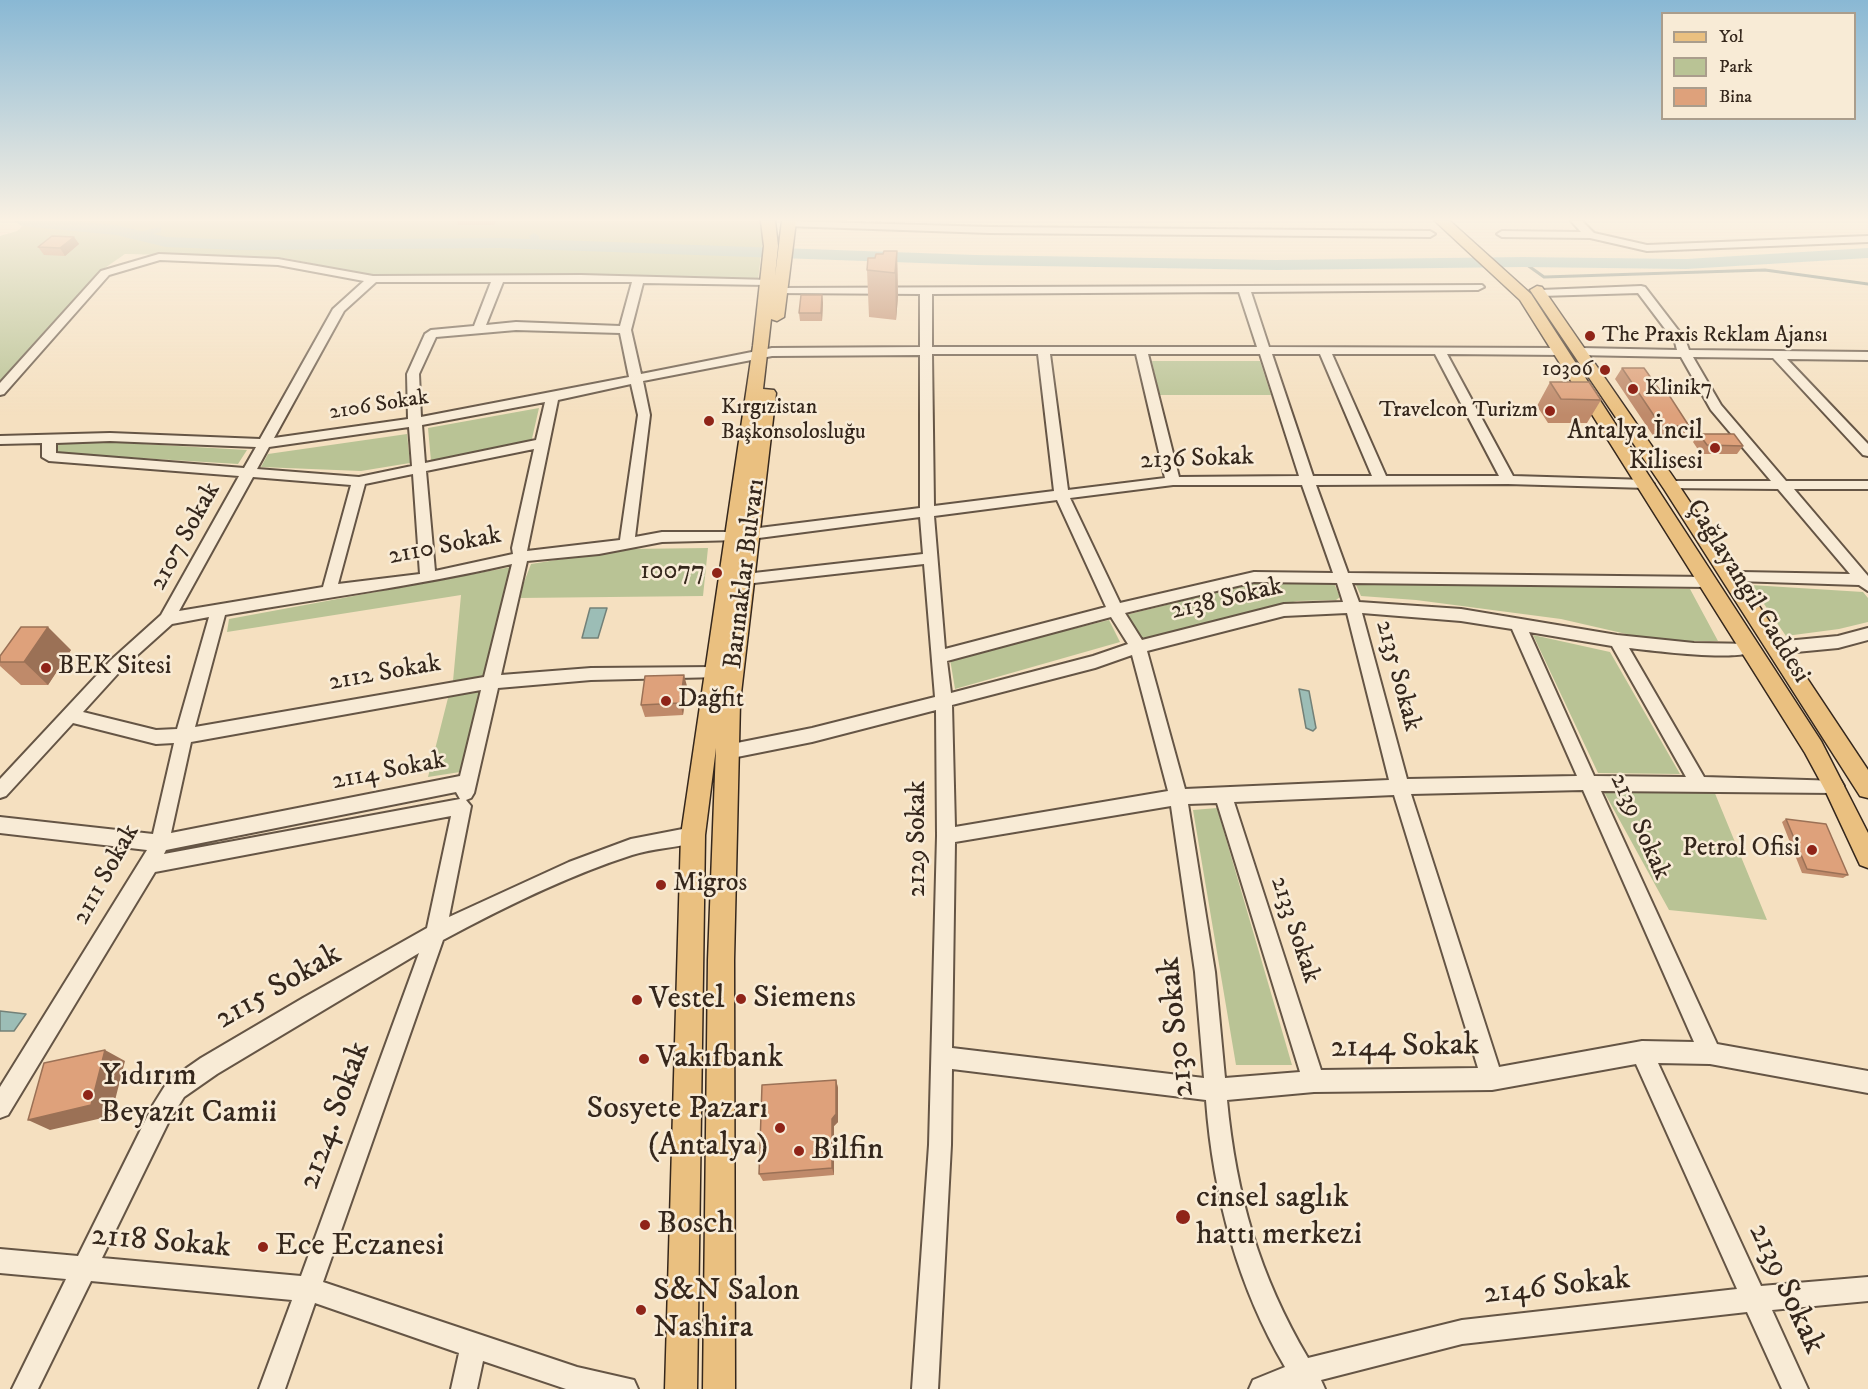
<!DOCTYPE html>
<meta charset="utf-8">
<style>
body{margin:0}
#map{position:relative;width:1868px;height:1389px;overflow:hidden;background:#f5e0c0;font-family:"IM FELL DW Pica",serif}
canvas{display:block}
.legend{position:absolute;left:1661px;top:12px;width:195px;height:108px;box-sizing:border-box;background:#f8ebd6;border:2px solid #aa9d8c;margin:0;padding:8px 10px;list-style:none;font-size:18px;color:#35271c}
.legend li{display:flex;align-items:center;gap:12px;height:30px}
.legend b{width:30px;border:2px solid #aa9d8c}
</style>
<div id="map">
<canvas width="1868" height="1389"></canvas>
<ul class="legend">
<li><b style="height:8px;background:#eac080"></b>Yol</li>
<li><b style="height:16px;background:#b9c395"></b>Park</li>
<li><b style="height:16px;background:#dea17b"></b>Bina</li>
</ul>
</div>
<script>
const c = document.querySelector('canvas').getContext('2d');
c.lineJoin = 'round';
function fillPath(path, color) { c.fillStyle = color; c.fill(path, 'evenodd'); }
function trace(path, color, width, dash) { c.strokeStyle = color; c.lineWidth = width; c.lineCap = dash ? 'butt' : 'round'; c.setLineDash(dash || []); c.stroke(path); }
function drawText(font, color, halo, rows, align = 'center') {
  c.font = font + ' "IM FELL DW Pica",serif'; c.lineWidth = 5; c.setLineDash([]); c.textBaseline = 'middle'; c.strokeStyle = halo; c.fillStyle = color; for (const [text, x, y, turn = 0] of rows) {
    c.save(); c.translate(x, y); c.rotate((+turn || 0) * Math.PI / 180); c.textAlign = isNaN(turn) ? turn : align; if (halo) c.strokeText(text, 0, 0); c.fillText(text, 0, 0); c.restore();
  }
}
fillPath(new Path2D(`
 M29,221h733l1,17 -5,42 -187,-5 -198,1 -88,-18 -160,-4 -23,16 -102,115v-149l17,-5z
 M1152,361h108l11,34h-112z
 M539,408l-8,35 -100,18 -3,-33z
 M407,434l3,29 -49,8 -100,-4 7,-13z
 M74,440l173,10 -9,14 -181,-11v-10z
 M708,548l-5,48 -185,2 13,-34 95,-15z
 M511,567l-28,109 -30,5 8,-86 -234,37 2,-13z
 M1254,583h80l6,14 -4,3 -39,1 -153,40 -18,-26z
 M1473,584l217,5 28,52h-34l-49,-5 -74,-17 -145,-19 -55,-4 -5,-11z
 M1751,585l112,7 5,6v24l-29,7 -53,7z
 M1109,620l11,22 -165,47 -5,-30z
 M1533,635l77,17 70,122 -82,-1z
 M481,689l-21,83 -32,5 21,-83z
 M1603,790l111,1 53,129 -98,-10z
 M1217,808l75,257h-56l-43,-255z`), '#b9c395');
const water = new Path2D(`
 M590,608h17l-9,30h-16z
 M1299,689l10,2 7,37 -3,3 -7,-3z
 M0,1011l26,3 -12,17h-14z`);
fillPath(water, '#9cbdb6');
trace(water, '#738178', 1.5);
trace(new Path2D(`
 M1523,262l21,15 221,-7 103,14`), '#738178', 3);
fillPath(new Path2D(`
 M158,227l3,1v4l-26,6 -5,-3z
 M534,233l5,3 2,11 -8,-2 -4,-9z`), '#9cbdb6');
fillPath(new Path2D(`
 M14,221h57l45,4 50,12 76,3 258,-2 476,17 300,5 247,-3 163,2 182,-11v10l-182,11 -163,-2 -247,3 -300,-5 -476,-17 -258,2 -76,-3 -50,-12 -94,-9z`), '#9cbdb6');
const minor = new Path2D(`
 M790,221l200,6 440,4 5,3 -5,3 -440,-4 -204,-7v-4z
 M1571,221h11l12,12 53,12 221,-9v6l-221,9 -57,-13 -88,-1 -5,-3 5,-3 79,1z
 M159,254l119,5 95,17 208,-1 189,5v4l-4,1 -123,-2 -12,47 10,44 131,-26 148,-1v-53l-144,-1v-4l4,-1 702,-3 2,2 -6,3 -227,2 18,55 297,1v6l-4,1 -115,-1 66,122 134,4 7,4 -7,4 -139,-4 -192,1 32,88 360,4 8,5 -8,5 -356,-4 7,19 102,7 156,26 77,8 62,1 2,4c-9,16 -109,2 -129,0l75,129 137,4 3,5 -3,5 -6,2 -234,-2 116,253 151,27v22l-158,-29 -52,-1 103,223 107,-9v24l-96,9 36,79h-26l-35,-77 -285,32 -141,36 4,9h-76l4,-9 32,-13c-48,-82 -72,-173 -79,-267l-254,-31 -1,76 -13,244h-26l17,-244 8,-309 -1,-126 -124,32 -85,17 -6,-2 -3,-5 3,-5 6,-2 85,-17 123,-31 -11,-133 -179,20 -8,-5 8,-5 178,-20 -3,-37 -169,22 -7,-5 7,-5 169,-21v-153l-148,1 -129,25 7,34 -15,122 27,-5h72l7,5 -2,3 -77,2 -63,12 -72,7 -26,114 90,-7 124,-1 8,6 -2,4 -130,3 -93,8 -24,105 -3,5 -5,2 5,6 -22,111 120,-55 62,-23 62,-12 6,2 3,6 -3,6c-21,7 -45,7 -67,14 -65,21 -128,52 -189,85l-120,342 254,85 57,13 4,9h-72l-83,-28 -6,28h-26l8,-36 -144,-50 -30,86h-26l33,-89 -201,-19 -53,108h-26l54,-110 -66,-6v-24l78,7 75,-151 15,-24 33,-23 102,-60 124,-70 24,-112 -296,56 -147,243 -8,3v-31l147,-237 -147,-17v-16l153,17 21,-91 -18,1 -83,-21 -67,73 -6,2v-19l111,-119 50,-45 78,-139 -190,-15 -7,-4v-14l-42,1v-8l110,-3 150,6 73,-130 31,-28 -86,-16 -118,-5 -51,15 -105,119 -4,1v-12l101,-112zM376,282h115l-17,44 -43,4 -6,4 -18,40 1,45 -134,19 70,-127zM503,282h129l-12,44 -104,-4 -30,3zM1239,292l18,55h-325v-53zM516,330l104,3 9,44 -208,40 -2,-43 17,-37zM932,354h106l16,137 -120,15zM1050,354h86l29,124 -97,12zM1148,354h112l39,122 -120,1zM1272,354h48l52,122h-59zM1332,354h103l64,122h-113zM631,384l7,31 -18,125 -93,11 31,-151zM545,402l-9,38 -111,23 -3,-38zM409,427l3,39 -53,11 -102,-8 12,-22zM110,441l146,6 -12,21 -188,-15v-10zM534,449l-22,99 1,6 -78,17 -9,-100zM413,474l7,100 -82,10 27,-100zM253,477l98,8 -28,102 -144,24zM1173,485h129l31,88 -79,-1 -134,31 -50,-105zM1057,500l49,107 -161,42 -11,-133zM512,564l-28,113 -289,50 30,-112c96,-17 192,-29 287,-51zM1254,582l83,1 6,19 -59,2 -142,36 -17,-27zM1347,613l42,167 -204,9 -38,-138 137,-35zM1362,613l99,8 51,8 65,147 -170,3zM209,617l-32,112 -21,1 -73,-18 40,-44 49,-44zM1111,617l17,27 -35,12 -142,37 -4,-32zM1529,632l83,14 74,131 -92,-1zM1132,655l36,136 -213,36 -3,-122 143,-37zM481,690l-21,86 -289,57 20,-91zM1583,790l111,252 -52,-1 -143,26 -88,-273zM456,792l4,7 -296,55 2,-4zM1394,795l84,273 -157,2 -87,-268zM1217,803l83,269 -75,6 -10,-106 -27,-168zM1171,806l24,166 9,106 -252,-30 3,-206zM419,953l-118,323 -199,-18 67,-137 15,-24 33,-23zM1636,1064l101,225 -275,31 -154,38c-49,-83 -72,-163 -81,-258l87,-8 178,-2z
 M1641,286l4,1 40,52 4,11 179,2v8l-81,-1 81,85v12l-5,-1 -90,-97 -80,-1 28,48 65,76h82v8h-74l74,87v15l-9,-6 -123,-4 -2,-4 7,-5 109,2 -72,-85 -113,-1 -2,-3 7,-4h101l-60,-71 -30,-53 -104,-2 -2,-3 6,-4 96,2 -2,-8 -37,-49 -97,3 -6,-3 6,-3z
 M1868,628v12l-30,8 -63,6 -8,-6 8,-6 63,-6z`);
const major = new Path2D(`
 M761,221h14l3,25 -3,30 7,-55h14l-12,96 -7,4 -6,-2 -8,70 11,1 2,3 -36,309 -6,258 1,429h-32l5,-429 8,-212 -11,87 -8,554h-32l16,-554 72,-489 11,-100z
 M1435,221h15l81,73 290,447 47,92v35l-8,-3 -35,-75 -20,-37 -285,-453z
 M1537,286l5,1 134,194 192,289v28l-8,-2 -196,-307 -134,-199z`);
trace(minor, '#655545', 4);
trace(major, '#35271c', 3);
fillPath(minor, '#f8ebd6');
fillPath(major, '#eac080');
fillPath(new Path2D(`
 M457,221h39l-2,4h-36z
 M74,237l5,7 -14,12 -21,-1 -6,-8z
 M897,251l1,46 -2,23 -27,-3 -2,-47 8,-12 8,-4z
 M822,295l1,8 -1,18h-22l-1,-8z
 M1622,368l67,58 -7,11h-28l-39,-58z
 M1550,382l51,18 -14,23h-39l-11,-17z
 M1699,434l44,12 -6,8h-36l-8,-12z
 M71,650l-23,35h-27l-21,-19v-10z
 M687,686l-4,29 -38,2 -4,-12z
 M1786,819l62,56 -5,3 -41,-5 -20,-51z
 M836,1080l2,8v34l-4,4v49l-71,6 -4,-7z`), '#bf8a6a');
fillPath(new Path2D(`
 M74,237l5,7 -14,12 -5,-8z
 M897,251l1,46 -2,23 -1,-47z
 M822,295l1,8 -1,18 -1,-8z
 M48,627l23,23 -23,35 -24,-23z
 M684,675l3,11 -4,29 -3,-12z
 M105,1050l20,11 -14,55 -61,14 -22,-10z
 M836,1080l2,8v34l-4,4v49l-2,-7v-49z`), '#9b7156');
const building = new Path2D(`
 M52,236l22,1 -14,11 -22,-1z
 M884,251h13l-2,22 -28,-3 1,-12h7l1,-4h7z
 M801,295h21l-1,18h-22z
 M1622,368h22l17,24h6l22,34h-28z
 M1550,382h39l12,18 -40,-1z
 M1699,434h35l9,12 -36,-1z
 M21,627h27l-24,35h-24v-6z
 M684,675l-4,28 -39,2 4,-29z
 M1786,819l40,5 22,51 -41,-6z
 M105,1050l-14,55 -63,15 16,-57z
 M836,1080v34l-4,5v49l-73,6 3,-89z`);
fillPath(building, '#dea17b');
trace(building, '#9b7156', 1.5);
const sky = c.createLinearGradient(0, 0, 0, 415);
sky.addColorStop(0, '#89b8d4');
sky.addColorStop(0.53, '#faf1e3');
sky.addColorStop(1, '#faf1e300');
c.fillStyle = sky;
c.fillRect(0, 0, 1868, 415);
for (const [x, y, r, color] of [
 [1590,336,6,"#8f2418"],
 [1605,370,6,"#8f2418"],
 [1633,389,6,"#8f2418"],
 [1550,411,6,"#8f2418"],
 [709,421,6,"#8f2418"],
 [1715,448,6,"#8f2418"],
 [717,573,6,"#8f2418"],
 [46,668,6,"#8f2418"],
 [666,701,6,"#8f2418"],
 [1812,850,6,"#8f2418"],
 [661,885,6,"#8f2418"],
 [741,999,6,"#8f2418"],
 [637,1000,6,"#8f2418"],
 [644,1059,6,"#8f2418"],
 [88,1095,6,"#8f2418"],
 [780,1128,6,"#8f2418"],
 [799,1151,6,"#8f2418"],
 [1183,1217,8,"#8f2418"],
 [645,1225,6,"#8f2418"],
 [263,1247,6,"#8f2418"],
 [641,1310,6,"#8f2418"]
]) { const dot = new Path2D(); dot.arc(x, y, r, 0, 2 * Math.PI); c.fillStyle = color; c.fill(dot); trace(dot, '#f8ebd6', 2); }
drawText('22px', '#35271c', '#f8ebd6', [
 ["The Praxis Reklam Ajansı",1602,336],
 ["10306",1593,370,"right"],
 ["Klinik7",1645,389],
 ["Kırgızistan",721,408],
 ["Başkonsolosluğu",721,433],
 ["Travelcon Turizm",1538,411,"right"]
], 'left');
drawText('22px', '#35271c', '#f8ebd6', [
 ["2106 Sokak",379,406,-9]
]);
drawText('26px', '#35271c', '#f8ebd6', [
 ["Antalya İncil",1703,433],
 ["Kilisesi",1703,463],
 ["10077",705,573],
 ["BEK Sitesi",58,668,"left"],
 ["Dağfit",678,701,"left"],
 ["Petrol Ofisi",1800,850],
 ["Migros",673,885,"left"]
], 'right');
drawText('26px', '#35271c', '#f8ebd6', [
 ["2136 Sokak",1197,460,-2],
 ["2107 Sokak",186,537,-61],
 ["2110 Sokak",445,547,-11],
 ["Barınaklar Bulvarı",746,574,-83],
 ["Çağlayangil Caddesi",1747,592,58],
 ["2138 Sokak",1227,600,-13],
 ["2112 Sokak",385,674,-10],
 ["2135 Sokak",1397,676,75],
 ["2114 Sokak",389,772,-11],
 ["2139 Sokak",1639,827,66],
 ["2129 Sokak",919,839,-90],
 ["2111 Sokak",107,875,-61],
 ["2133 Sokak",1294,930,72]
]);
drawText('32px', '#35271c', '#f8ebd6', [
 ["2115 Sokak",279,988,-30],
 ["2130 Sokak",1178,1027,-96],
 ["2144 Sokak",1405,1048,-1],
 ["2124. Sokak",336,1116,-70],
 ["2118 Sokak",161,1243,5],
 ["2146 Sokak",1557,1288,-6],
 ["2139 Sokak",1785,1289,65]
]);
drawText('32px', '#35271c', '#f8ebd6', [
 ["Siemens",753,999],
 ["Vestel",649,1000],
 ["Vakıfbank",656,1059],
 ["Yıdırım",100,1077],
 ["Beyazıt Camii",100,1114],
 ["Sosyete Pazarı",768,1110,"right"],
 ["(Antalya)",768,1147,"right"],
 ["Bilfin",811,1151],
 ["cinsel saglık",1196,1199],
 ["hattı merkezi",1196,1236],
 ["Bosch",657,1225],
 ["Ece Eczanesi",275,1247],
 ["S&N Salon",653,1292],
 ["Nashira",653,1329]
], 'left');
</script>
